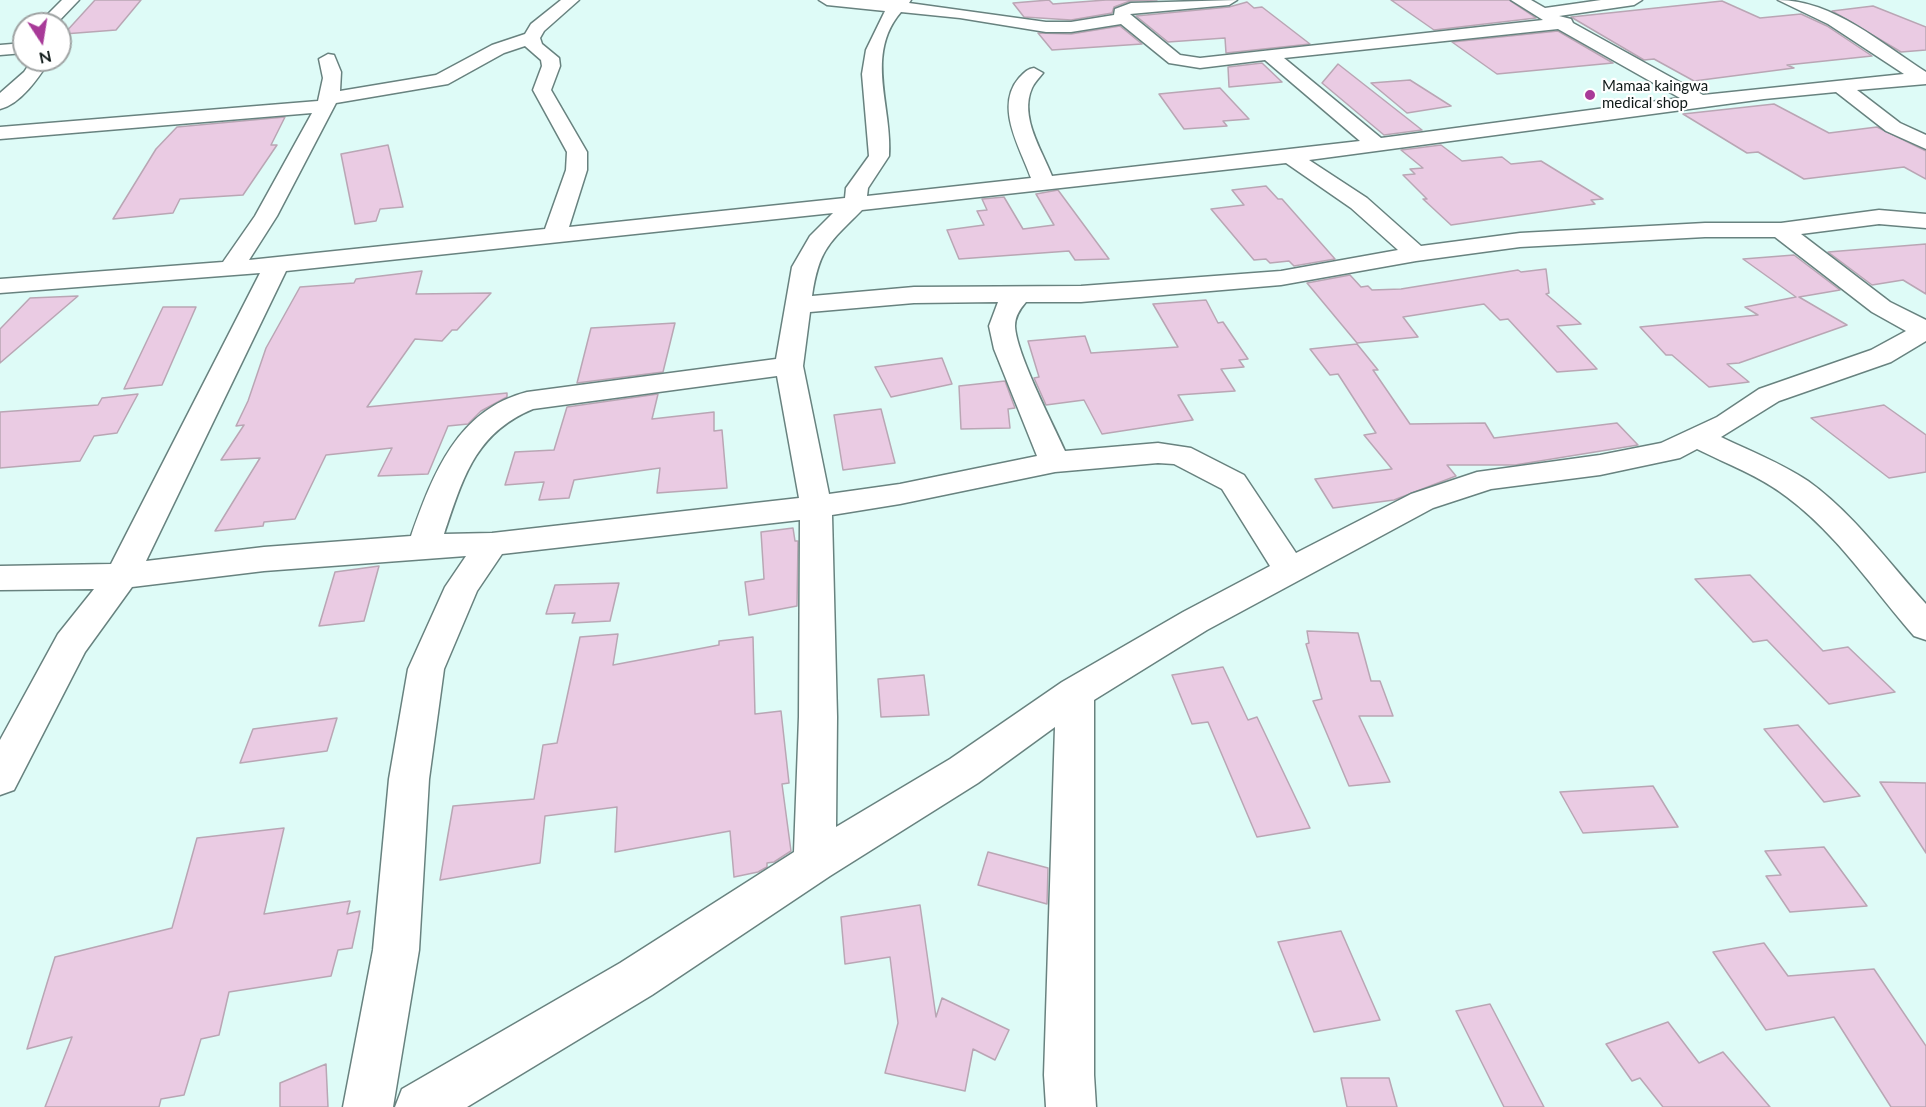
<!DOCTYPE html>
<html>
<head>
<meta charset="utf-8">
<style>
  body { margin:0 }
  #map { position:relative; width:1926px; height:1107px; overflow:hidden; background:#defbf7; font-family:Lato,sans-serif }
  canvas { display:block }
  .north { position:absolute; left:12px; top:12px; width:60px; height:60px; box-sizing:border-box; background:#fff; border:2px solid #9fa3a3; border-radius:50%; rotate:168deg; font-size:16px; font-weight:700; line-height:24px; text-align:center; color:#0f1918 }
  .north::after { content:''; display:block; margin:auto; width:21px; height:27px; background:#a83a98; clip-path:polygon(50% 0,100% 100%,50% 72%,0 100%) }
</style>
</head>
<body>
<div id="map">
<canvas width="1926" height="1107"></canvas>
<div class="north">N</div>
</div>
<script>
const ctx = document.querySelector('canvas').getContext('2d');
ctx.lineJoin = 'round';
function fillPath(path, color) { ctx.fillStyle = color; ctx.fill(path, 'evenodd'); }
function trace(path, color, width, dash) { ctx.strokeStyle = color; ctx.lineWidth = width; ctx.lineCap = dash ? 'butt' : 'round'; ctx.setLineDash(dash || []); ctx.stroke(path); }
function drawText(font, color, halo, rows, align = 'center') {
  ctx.font = font + ' Lato,sans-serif'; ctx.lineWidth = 4.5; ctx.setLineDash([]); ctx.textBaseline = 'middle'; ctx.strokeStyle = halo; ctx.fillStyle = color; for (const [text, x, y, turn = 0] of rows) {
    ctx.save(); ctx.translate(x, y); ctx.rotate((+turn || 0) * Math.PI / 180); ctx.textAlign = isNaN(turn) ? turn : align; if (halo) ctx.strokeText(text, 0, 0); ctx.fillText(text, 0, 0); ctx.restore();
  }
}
const building = new Path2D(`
  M95,0H141L116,30L64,34Z
  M1049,0L1053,4L1106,0H1157L1130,1L1114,7L1112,13L1071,20L1024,17L1013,3Z
  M1391,0H1509L1536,18L1434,30Z
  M1722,1L1760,18L1801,14L1827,26L1872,56L1787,65L1794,68L1694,81L1654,59L1644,60L1571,17Z
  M1247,2L1254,8L1262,7L1310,44L1226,53L1225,38L1168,42L1136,16L1229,7Z
  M1873,6L1926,27V50L1901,52L1832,11Z
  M1120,26L1142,44L1052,50L1038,33L1071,34Z
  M1558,31L1613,63L1497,74L1452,42Z
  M1262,63L1282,82L1229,87L1228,67Z
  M1338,64L1422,130L1384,135L1322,83Z
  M1410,80L1451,106L1407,113L1371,83Z
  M1220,88L1249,119L1223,121L1227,126L1184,129L1159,94Z
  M1774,104L1829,133L1877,127L1926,151V179L1904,167L1804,179L1758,152L1747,153L1683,114Z
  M285,117L271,145H277L243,195L180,199L173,213L113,219L156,149L177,127Z
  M388,145L403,207L380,209L376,221L355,224L341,154Z
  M1441,145L1462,161L1502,157L1511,164L1541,161L1603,199L1591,200L1595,204L1451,225L1423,199H1427L1403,175L1415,174L1410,169L1423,168L1401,150Z
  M1266,186L1278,199H1282L1335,259L1294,266L1289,261L1270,263L1266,259L1254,260L1211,209L1244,205L1232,190Z
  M1058,190L1109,259L1075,260L1069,251L959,259L947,230L984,225L977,211L987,210L982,199L1004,197L1023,229L1054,225L1036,194Z
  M1926,244V294L1903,280L1872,285L1828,252Z
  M1794,255L1840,290L1799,297L1847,325L1739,363L1727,364L1749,382L1709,387L1672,355H1666L1640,327L1758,315L1745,307L1796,297L1743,259Z
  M1546,269L1549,293L1546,294L1581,324L1557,326L1597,369L1557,372L1508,319L1500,320L1484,304L1403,317L1418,337L1357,343L1307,283L1350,275L1361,287L1368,286L1372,290L1401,289L1518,270L1521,272Z
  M422,271L416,294L491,293L457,330H452L442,341L415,339L367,407L507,393V397L481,411L468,424L448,426L428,474L378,476L392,448L326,455L295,519L264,522L263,526L215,531L260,458L221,460L244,425L236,426L248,401L266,348L300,287L354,283L356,279Z
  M78,296L0,363V329L30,298Z
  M1206,300L1218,323L1223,322L1248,359L1239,360L1244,367L1221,369L1235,391L1178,395L1193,420L1102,434L1084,400L1046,405L1034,378L1039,377L1028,341L1085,336L1091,353L1178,347L1153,304Z
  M163,307H196L162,385L124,389Z
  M675,323L663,372L577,383L591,328Z
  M1357,344L1378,370H1373L1410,424L1485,423L1494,438L1617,423L1638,445L1515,465H1447L1456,476L1394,500L1333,508L1315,479L1392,469L1364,435L1376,433L1338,374L1330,375L1310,349Z
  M942,358L952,384L891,397L875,367Z
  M1005,381L1015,408L1008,409L1010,428L961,429L959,386Z
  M138,394L117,433L94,436L80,461L0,468V412L98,405L102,398Z
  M658,394L652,419L714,412V431L722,430L727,488L657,493L660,468L574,480L569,498L539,500L544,482L505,485L515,452L554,450L567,407Z
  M1884,405L1926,435V472L1889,478L1811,418Z
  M881,409L895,463L843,470L834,415Z
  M793,528L795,541H798L797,606L749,615L745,582L764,579L761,532Z
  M379,566L364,621L319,626L335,572Z
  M1750,575L1823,651L1848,647L1895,692L1829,704L1767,640L1753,642L1695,579Z
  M619,583L610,621L572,623L575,613L546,614L555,585Z
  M1307,631L1358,633L1371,681H1380L1393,716H1359L1390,782L1349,786L1313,701L1322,699L1306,644L1309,643Z
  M618,634L613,665L719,645V641L753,637L755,714L781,711L789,783L782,784L791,851L774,862L767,863V867L758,872L734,877L730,831L615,852L617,807L545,816L540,863L440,880L453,806L534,799L543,745L557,743L580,637Z
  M1223,667L1248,720L1257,717L1310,828L1257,837L1208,722L1192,724L1172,675Z
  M924,675L929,715L881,717L878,679Z
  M337,718L327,751L240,763L253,729Z
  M1798,725L1860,796L1824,802L1764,729Z
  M1880,782L1926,783V853Z
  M1653,786L1678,827L1583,833L1560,792Z
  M284,828L264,914L350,901L347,914L360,911L352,948L338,950L331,976L229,992L219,1035L201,1039L184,1095L161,1099L159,1107H45L72,1037L27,1049L55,957L172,928L197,838Z
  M1824,847L1867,906L1790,912L1766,876L1781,875L1765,851Z
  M988,852L1048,868L1047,904L978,885Z
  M920,905L936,1017L942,998L1009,1030L995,1060L973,1049L965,1091L885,1073L898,1023L890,957L845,964L841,917Z
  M1341,931L1380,1020L1314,1032L1278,942Z
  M1764,943L1788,976L1874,969L1926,1046V1107H1891L1834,1017L1766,1030L1713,952Z
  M1490,1004L1544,1107H1504L1456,1011Z
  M1668,1022L1699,1063L1723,1052L1770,1107H1663L1640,1078L1632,1081L1606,1044Z
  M326,1064L328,1107H280V1083Z
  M1341,1078H1389L1397,1107H1347Z`);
fillPath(building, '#eacbe3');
trace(building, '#b9a6b4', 1.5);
const minor = new Path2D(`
  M62,0H79L56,24H38Z
  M561,0H579L544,31L540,38L542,44L559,58L560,66L551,90L587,152V170L569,227L845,198L846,188L869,156L862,74L866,50L885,11L827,5L819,0H911L909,3L1046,22H1071L1114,15L1115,9L1131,3L1237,0L1229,5L1130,14L1180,55L1200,58L1543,20L1511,0H1531L1545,8L1601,0H1642L1634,5L1559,16L1571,19L1573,23L1703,95L1904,74L1828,24L1778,0C1833,0 1882,44 1926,72V84L1857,90L1900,123L1926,135V149L1886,131L1836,92L1764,99L1309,160L1367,198L1421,246L1520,233L1705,223H1781L1879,210L1926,214V228L1879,224L1801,234L1890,302L1926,320V341L1891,362L1779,401L1721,437C1750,451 1781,463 1808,481C1854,514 1888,562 1926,604V640L1914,636C1873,589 1837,534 1787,497C1760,476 1727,464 1697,449L1680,458L1600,475L1491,489L1433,508L1207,630L1094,700V1075L1096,1107H1046L1044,1075L1055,727L978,783L830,876L652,995L467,1107H395L402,1089L620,963L794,852L799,717L800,520L502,554L477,591L444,669L429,779L419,950L393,1107H343L373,950L389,779L408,669L445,587L466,556L264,571L132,587L85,652L14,790L0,795V740L58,634L94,589L0,590V566L111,564L260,273L0,293V279L223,262L255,216L312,113L0,139V127L318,101L323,78L319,59L328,54L334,55L341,72L340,91L436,75L492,45L525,34L531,24ZM901,12L960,18L1046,32H1071L1121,24L1169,63L1200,68L1265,60L1360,141L1052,176C1042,150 1019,117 1032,88C1034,83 1039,78 1043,73L1034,68C1027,69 1024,73 1019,78C994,107 1021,149 1031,178L867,196L868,188L889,156C893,108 864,55 901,12ZM1558,29L1680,98L1381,138L1284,58ZM525,46L541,60L542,66L533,90L567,152L566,170L545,229L249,260L277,216L336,103L448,84L504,53ZM1286,163L1351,208L1398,250L1281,271L1081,286L914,287L812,296C819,249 829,243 862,210ZM833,213L810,236L792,267L776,359L527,392C457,410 433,474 411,536L264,547L146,561L286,271ZM1705,237H1775L1872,312L1906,331L1871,350L1759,389L1717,417L1661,443L1600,455L1477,472L1411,494L1296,553L1244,475L1191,448L1158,443L1065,451C1053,424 1016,353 1015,326C1015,316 1020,309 1026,302H1081L1281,285L1416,261L1520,247ZM998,302L989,326L994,349L1037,456L900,484L829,494L803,366L810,312L914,303ZM777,376L799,498L492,533L444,534C463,478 475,433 533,409ZM1158,463L1174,464L1222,489L1270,566L1183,612L1062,682L950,759L836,827L837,717L832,515L900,504L1055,472Z
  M24,43V53L0,55V45Z
  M32,60H50C39,77 21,104 0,109V93L24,72Z`);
trace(minor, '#68827f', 3);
fillPath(minor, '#fff');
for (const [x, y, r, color] of [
  [1590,95,6,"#a83a98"]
]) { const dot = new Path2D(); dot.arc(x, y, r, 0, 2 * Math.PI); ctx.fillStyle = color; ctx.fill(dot); trace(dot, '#fff', 2); }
drawText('15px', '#0f1918', '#fff', [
  ["Mamaa kaingwa",1602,86],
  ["medical shop",1602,103]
], 'left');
</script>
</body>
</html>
